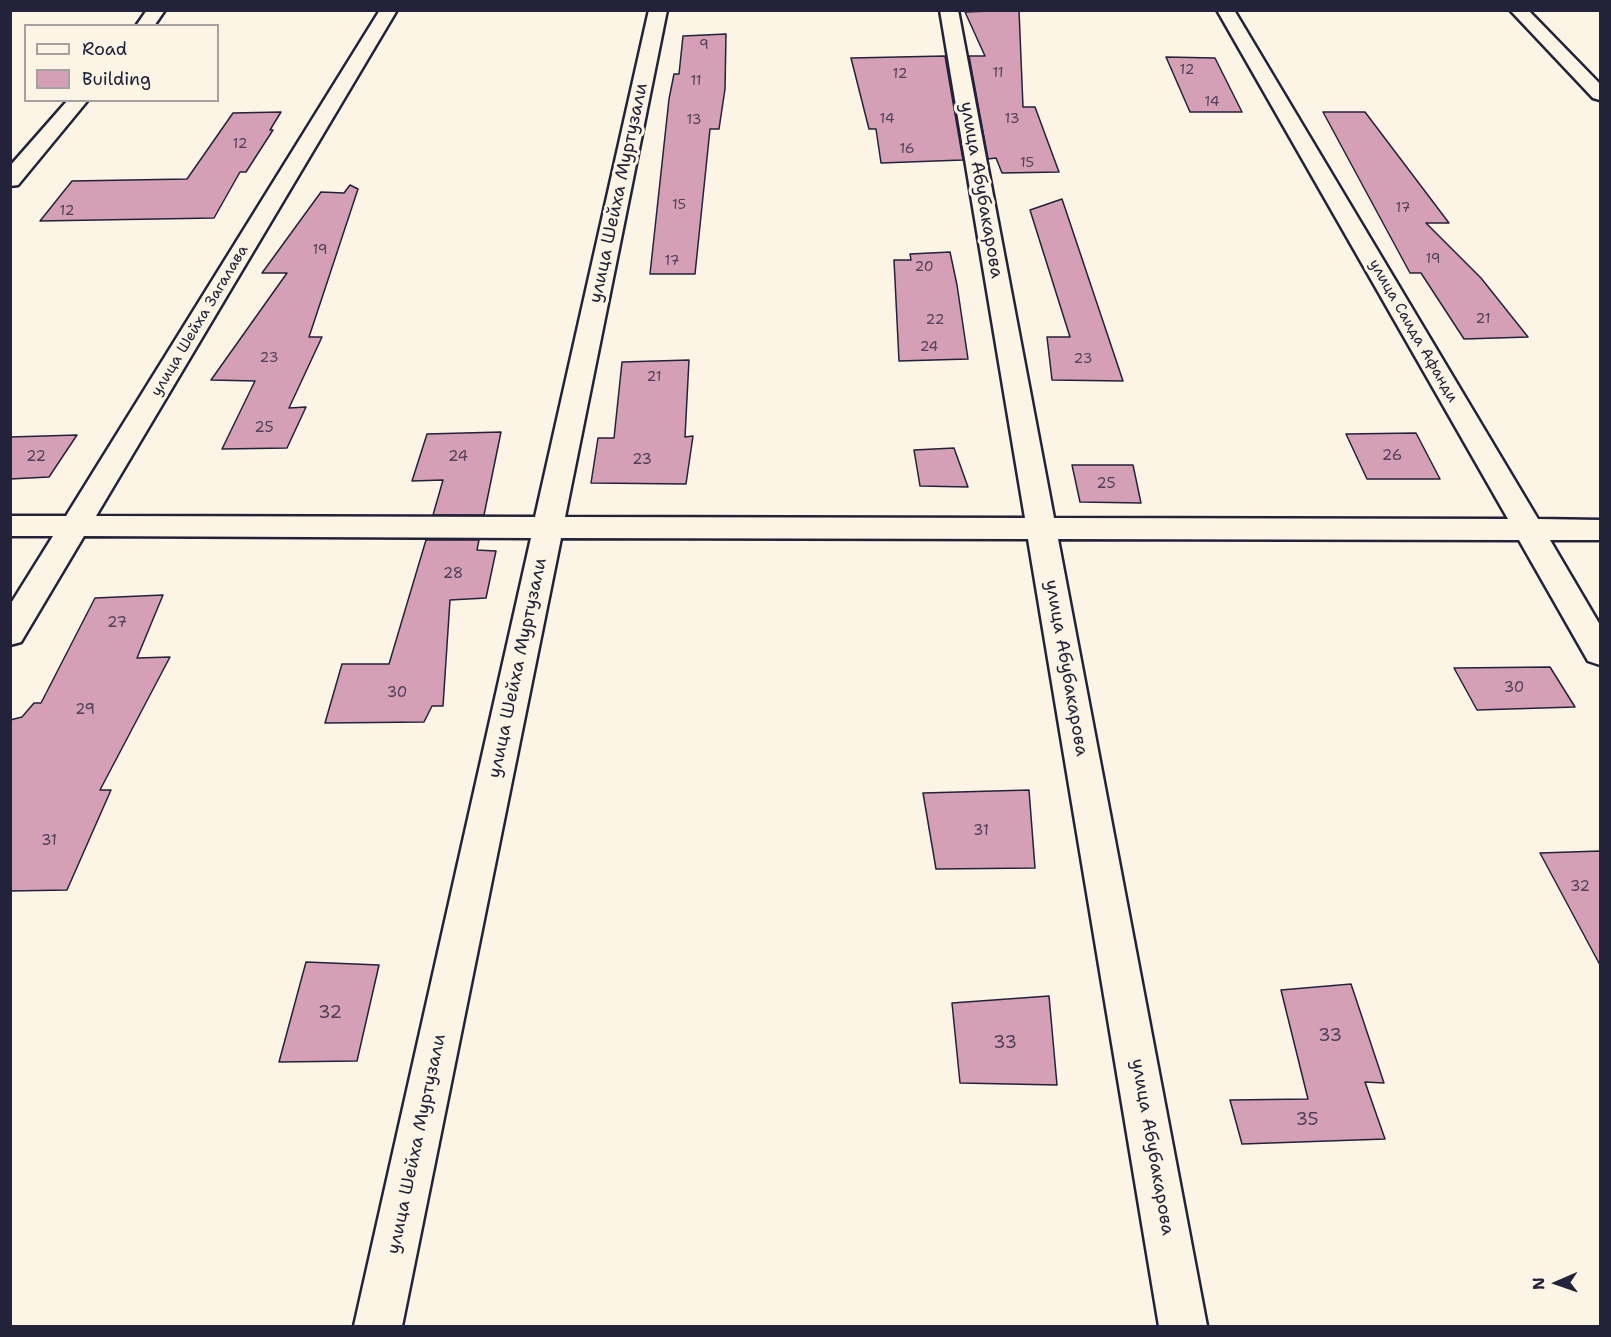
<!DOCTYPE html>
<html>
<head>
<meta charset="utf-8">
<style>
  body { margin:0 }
  #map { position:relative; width:1611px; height:1337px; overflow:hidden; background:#fcf5e5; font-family:"Shantell Sans",sans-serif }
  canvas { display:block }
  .frame { position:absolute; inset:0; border:12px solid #22223b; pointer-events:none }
  .legend { position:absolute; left:24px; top:24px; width:195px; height:78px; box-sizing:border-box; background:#fcf5e5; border:2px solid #a5a1a1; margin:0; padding:8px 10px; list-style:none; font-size:18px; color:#22223b }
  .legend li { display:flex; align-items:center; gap:12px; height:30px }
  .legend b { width:30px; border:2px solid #a5a1a1 }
  .north { position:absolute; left:1527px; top:1253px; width:60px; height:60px; -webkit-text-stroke:4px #fcf5e5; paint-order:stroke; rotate:268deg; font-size:16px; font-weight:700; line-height:24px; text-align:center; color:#22223b }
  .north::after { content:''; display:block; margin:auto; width:21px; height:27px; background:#22223b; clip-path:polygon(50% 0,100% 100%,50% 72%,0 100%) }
</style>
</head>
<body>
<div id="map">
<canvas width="1611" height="1337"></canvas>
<div class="frame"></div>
<ul class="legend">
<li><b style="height:8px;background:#fcf5e5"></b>Road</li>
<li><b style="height:16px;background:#d59fb5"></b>Building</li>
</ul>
<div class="north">N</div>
</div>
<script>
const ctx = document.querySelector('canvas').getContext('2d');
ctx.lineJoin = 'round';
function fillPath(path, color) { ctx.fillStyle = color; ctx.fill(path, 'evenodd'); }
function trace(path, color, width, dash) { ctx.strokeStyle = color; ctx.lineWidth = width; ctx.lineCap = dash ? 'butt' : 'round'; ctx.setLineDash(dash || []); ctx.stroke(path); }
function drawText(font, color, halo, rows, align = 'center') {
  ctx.font = font + ' "Shantell Sans",sans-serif'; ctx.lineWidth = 6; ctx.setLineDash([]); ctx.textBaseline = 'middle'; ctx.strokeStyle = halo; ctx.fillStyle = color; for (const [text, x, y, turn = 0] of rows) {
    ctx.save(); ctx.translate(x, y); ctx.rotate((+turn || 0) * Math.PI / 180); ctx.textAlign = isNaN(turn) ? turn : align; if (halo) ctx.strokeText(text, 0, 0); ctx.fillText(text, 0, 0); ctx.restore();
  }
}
const building = new Path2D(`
  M1019,10L1023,107H1035L1059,172L1002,173L996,158L988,159L969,56H985L965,12Z
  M726,34L725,89L719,129H710L695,274H650L669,99L674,74H679L683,36Z
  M945,56L963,160L881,163L876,129H869L851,58Z
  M1166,57L1215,58L1242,112H1190Z
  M281,112L270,130H273L246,172H240L214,218L40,221L72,181L187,179L233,113Z
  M1323,112H1365L1449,223H1426L1481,278L1528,337L1464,339L1421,273H1410Z
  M350,185L358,189L309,337H322L289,408L306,407L287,448L222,449L255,381L211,380L287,273H262L321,192L344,193Z
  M1062,199L1123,381L1052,380L1047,337H1070L1030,210Z
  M950,252L957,285L968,359L899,361L894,260H911L910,254Z
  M689,360L685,437L693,436L686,484L591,483L598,438H614L622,362Z
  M501,432L484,515H433L443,480L412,481L427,434Z
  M1416,433L1440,479H1367L1346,434Z
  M77,435L49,477L10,479V437Z
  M954,448L968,487L920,486L914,450Z
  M1072,465H1133L1141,503L1080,502Z
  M426,540H479L477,550L496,551L486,598L450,600L443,706H432L424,722L325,723L342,664H389Z
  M163,595L137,658L170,657L100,790H111L67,890L10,891V720L22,717L34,703H41L95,598Z
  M1550,667L1575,707L1477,710L1454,668Z
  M1029,790L1035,868L936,869L923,793Z
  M1600,851V965L1540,853Z
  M306,962L379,965L357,1061L279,1062Z
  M1351,984L1384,1083L1365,1082L1385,1139L1242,1144L1230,1100L1308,1099L1281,990Z
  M1049,996L1057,1085L960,1083L952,1003Z`);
fillPath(building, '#d59fb5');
trace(building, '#22223b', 1.5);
const minor = new Path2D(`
  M147,10H165L154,26H136Z
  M380,10H397L96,516L535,517L649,10H667L565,517L1025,518L940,10H958L1054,518L1508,519L1217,10H1234L1538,519L1600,520V540H1550L1600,625V665L1588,661L1519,540L1058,539L1207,1326H1159L1028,539L561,538L402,1326H354L531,538L84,536L21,642L10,645V605L53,536H10V516H66Z
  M1510,10H1528L1600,84V100L1593,98Z
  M68,100H88L18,185L10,186V166Z`);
trace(minor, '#22223b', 5);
fillPath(minor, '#fcf5e5');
drawText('14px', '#4f415a', null, [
  ["9",704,45],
  ["12",1187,70],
  ["11",998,73],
  ["12",900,74],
  ["11",696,81],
  ["14",1212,102],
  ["14",887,119],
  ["13",1012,119],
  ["13",694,120],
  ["12",240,144],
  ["16",907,149],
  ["15",1027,163],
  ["15",679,205],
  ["17",1403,208],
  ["12",67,211],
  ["19",320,250],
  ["19",1433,259],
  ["17",672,261],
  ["20",924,267],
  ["21",1483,319],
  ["22",935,320],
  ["24",929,347],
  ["23",269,358],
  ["23",1083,359],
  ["21",654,377]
]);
drawText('15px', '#22223b', '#fcf5e5', [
  ["улица Шейха Загалава",200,321,-59],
  ["улица Саида Афанди",1413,331,60]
]);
drawText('15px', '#4f415a', null, [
  ["25",264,428],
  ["26",1392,456],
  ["22",36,457],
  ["24",458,457],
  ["23",642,460],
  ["25",1106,484],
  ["28",453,574],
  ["27",117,623],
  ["30",1514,688],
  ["30",397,693],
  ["29",85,710],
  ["31",981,831],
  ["31",49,841],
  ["32",1580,887]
]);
drawText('18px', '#22223b', '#fcf5e5', [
  ["улица Абубакарова",981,190,80],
  ["улица Шейха Муртузали",619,193,-78],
  ["улица Шейха Муртузали",518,668,-78],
  ["улица Абубакарова",1066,668,80],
  ["улица Шейха Муртузали",417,1144,-78],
  ["улица Абубакарова",1152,1147,80]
]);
drawText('18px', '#4f415a', null, [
  ["32",330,1013],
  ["33",1330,1036],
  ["33",1005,1043],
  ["35",1307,1120]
]);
</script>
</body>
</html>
